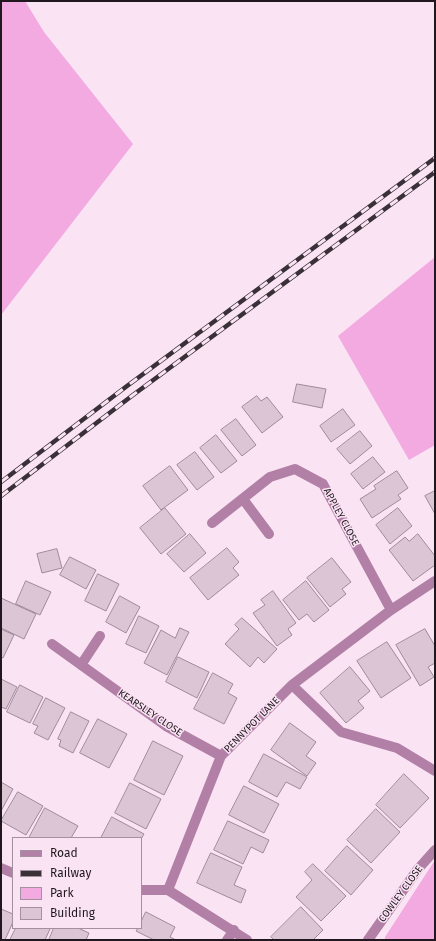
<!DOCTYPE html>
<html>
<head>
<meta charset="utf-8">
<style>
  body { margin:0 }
  #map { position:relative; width:436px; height:941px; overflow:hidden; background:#fae4f4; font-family:"Fira Sans",sans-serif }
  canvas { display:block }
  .frame { position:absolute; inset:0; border:2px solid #20181e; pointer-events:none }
  .legend { position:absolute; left:12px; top:837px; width:130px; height:92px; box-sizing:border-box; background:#fae4f4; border:1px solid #a3929e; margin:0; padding:5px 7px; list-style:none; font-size:12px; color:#20181e }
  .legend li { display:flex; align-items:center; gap:8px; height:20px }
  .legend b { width:20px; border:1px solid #a3929e }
</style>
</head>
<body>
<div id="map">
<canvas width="436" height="941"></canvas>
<div class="frame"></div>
<ul class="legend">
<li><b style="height:5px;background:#b27fa6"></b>Road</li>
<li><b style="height:5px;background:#3a3138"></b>Railway</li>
<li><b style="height:11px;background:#f2aae1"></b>Park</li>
<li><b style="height:11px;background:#dcc6d6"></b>Building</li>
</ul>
</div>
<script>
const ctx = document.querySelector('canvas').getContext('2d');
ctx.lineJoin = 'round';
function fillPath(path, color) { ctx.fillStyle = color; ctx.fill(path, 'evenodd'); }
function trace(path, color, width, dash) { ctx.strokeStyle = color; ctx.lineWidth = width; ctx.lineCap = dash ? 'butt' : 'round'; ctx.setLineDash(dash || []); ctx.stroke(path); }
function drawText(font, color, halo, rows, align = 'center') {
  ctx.font = font + ' "Fira Sans",sans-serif'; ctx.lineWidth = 3; ctx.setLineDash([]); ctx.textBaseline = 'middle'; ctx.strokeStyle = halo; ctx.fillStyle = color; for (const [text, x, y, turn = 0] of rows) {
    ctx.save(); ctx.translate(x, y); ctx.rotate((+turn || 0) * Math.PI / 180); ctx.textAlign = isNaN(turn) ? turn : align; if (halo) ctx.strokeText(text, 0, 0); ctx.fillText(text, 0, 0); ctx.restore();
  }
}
fillPath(new Path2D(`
  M1,1H25L44,32L133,144L1,315Z
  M435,257V445L409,460L338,336Z
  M435,860V940H385V937Z`), '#f2aae1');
const building = new Path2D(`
  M297,384L326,389L322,408L293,402Z
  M257,396L261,401L267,397L283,417L262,433L242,407Z
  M343,409L355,425L331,442L320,426Z
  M236,419L256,445L242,456L221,430Z
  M360,431L372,446L350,464L337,449Z
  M216,435L237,461L221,473L200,448Z
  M195,452L214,477L197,490L177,465Z
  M373,457L385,472L363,489L351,474Z
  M170,466L188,490L161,510L143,486Z
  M397,471L408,488L398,495L401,499L372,518L360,499L376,489L374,486Z
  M435,491V514L425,496Z
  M165,508L186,534L161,554L140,528Z
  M398,508L412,526L390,544L376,525Z
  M190,534L206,553L184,572L167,554Z
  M418,534L435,556V565L413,581L389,550L405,537L409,541Z
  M227,548L239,562L233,568L239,575L208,600L190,578Z
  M57,549L62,568L42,573L37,554Z
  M70,557L96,570L86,589L60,575Z
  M332,558L351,582L342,589L346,594L330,607L307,578Z
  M98,574L119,584L106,611L85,601Z
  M26,581L51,592L40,615L16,604Z
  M306,581L329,610L314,622L307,614L299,620L283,600Z
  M273,591L296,623L288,629L292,635L277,646L253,613L265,605L261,600Z
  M120,596L140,607L126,633L106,622Z
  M1,598L36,614L24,639L1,628Z
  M139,616L159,626L146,653L126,644Z
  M242,618L277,649L264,663L258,657L250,667L225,644L239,629L235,625Z
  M180,628L189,632L167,675L144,663L161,630L175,638Z
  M1,629L14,635L3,658L1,657Z
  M425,629L435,646V663L428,667L434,677L420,686L396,645Z
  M387,642L411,678L381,698L357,661Z
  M178,657L209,672L197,698L166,682Z
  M350,667L370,691L358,701L364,708L346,723L320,693Z
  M213,673L233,684L228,693L237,698L224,724L194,709Z
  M1,679L17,687L6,709L1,707Z
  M20,685L43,697L30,723L7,712Z
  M46,698L65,708L48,740L34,733L38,726L33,724Z
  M71,712L89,721L73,753L59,746L61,740L58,739Z
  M98,719L127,734L109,768L80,753Z
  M290,723L316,742L306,756L316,763L307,776L271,750Z
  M153,741L183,756L164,795L134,780Z
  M264,754L307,777L300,789L286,782L277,797L249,782Z
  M404,774L429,798L400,828L376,805Z
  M1,782L13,789L1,811Z
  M130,783L161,799L146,829L115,813Z
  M244,786L279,804L264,833L229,815Z
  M18,792L43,806L26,835L1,821Z
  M45,808L78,826L71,838H29Z
  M376,809L400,832L371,863L347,840Z
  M112,817L144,834L141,839L101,838Z
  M228,821L269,840L263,853L251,847L243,864L214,850Z
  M347,846L373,870L351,895L325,871Z
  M211,853L242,867L234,885L246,890L241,903L197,883Z
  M313,864L346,896L321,921L296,897L312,880L305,872Z
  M301,907L323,930L313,940H274L271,937Z
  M1,909L13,914V922L5,940H1Z
  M146,912L175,927L170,937L176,940H154L136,931L138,928H141V922Z
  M16,928H48L50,929L45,940H10Z
  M54,928H78L89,933L86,940H49Z`);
fillPath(building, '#dcc6d6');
trace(building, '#9f8a9a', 1);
trace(new Path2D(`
  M243,499L269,534
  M212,523L270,477L295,469L323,484L391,610
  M52,644L166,726L221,756
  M81,665L100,636
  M292,685L341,732L397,748L435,771
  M1,868L13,873
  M141,890H168
  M227,940L234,930
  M247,940L168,890L221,756L292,685L391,610L435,581
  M368,940L418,869L435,850`), '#b27fa6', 10);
const rail = new Path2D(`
  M1,482L127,386L435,158
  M1,496L133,395L435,172`);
trace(rail, '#3a3138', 4.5);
trace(rail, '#fae4f4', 3, [9]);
drawText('10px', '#20181e', '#fae4f4', [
  ["APPLEY CLOSE",341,517,62],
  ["KEARSLEY CLOSE",150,713,34],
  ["PENNYPOT LANE",252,725,-45],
  ["COWLEY CLOSE",401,894,-54]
]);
</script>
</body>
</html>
